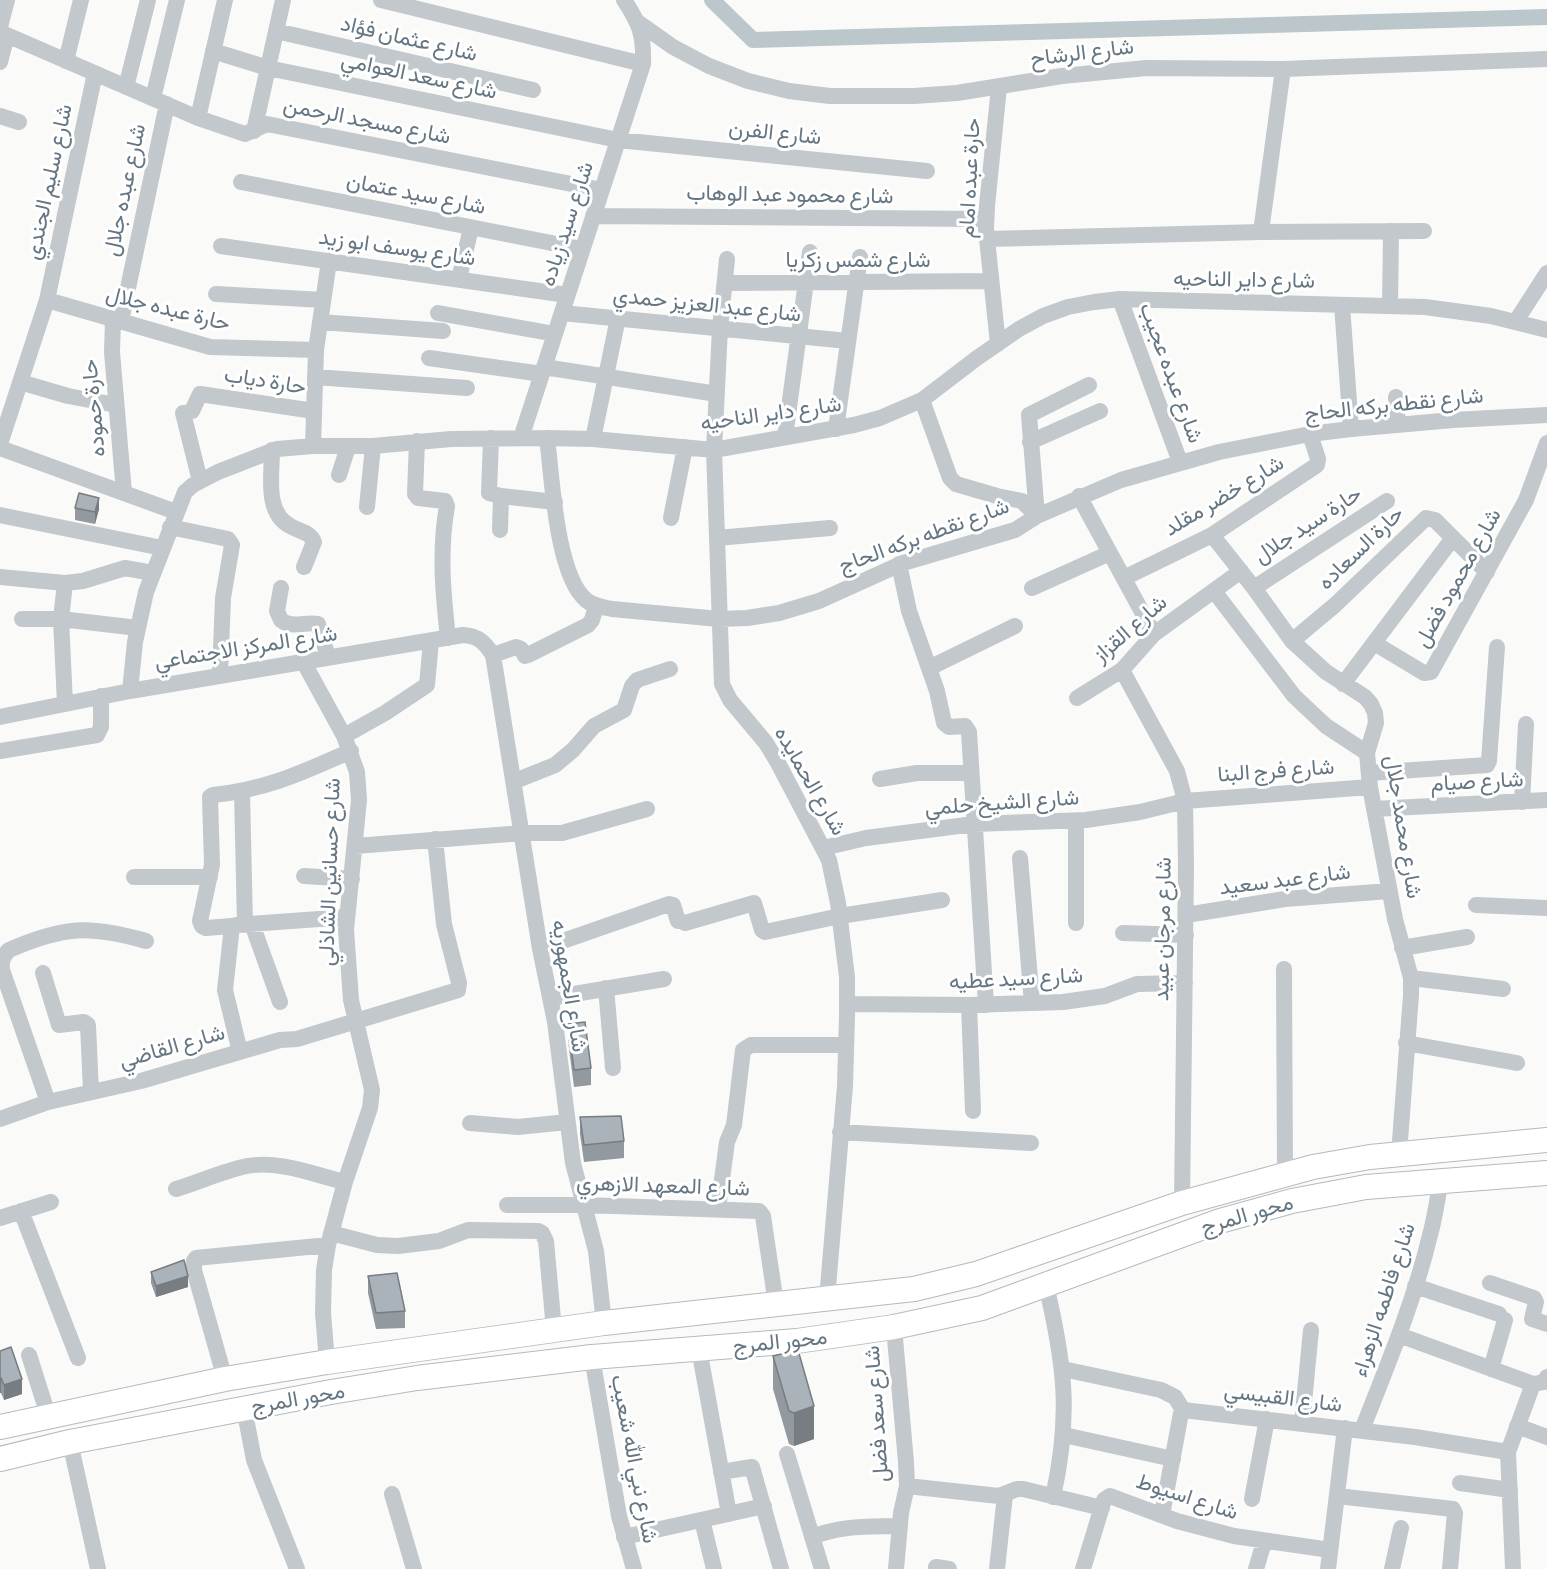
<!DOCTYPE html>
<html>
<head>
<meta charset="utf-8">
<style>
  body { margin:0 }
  canvas { display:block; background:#fafaf8 }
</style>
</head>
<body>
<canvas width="1547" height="1569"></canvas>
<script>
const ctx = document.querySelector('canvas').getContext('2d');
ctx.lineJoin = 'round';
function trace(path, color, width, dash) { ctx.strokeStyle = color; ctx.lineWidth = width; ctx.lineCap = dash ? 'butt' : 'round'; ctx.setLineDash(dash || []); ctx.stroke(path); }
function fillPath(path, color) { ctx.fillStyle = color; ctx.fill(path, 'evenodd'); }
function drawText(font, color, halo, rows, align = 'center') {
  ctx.font = font + ' "Alegreya Sans",Vazirmatn,sans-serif'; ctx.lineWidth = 6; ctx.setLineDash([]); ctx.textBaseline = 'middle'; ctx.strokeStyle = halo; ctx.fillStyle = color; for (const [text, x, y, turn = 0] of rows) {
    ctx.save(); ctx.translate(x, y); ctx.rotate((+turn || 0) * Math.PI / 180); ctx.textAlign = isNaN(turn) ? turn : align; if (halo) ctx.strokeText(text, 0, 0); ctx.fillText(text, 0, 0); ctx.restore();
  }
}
trace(new Path2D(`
  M712,0L753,40L1547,17`), '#bbc7cb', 16);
const secondary = new Path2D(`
  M0,1427L225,1379L327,1362L604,1323L914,1289L976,1274L1182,1203L1313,1167L1370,1157L1547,1140
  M0,1459L70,1442L331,1392L417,1378L592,1357L797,1341L894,1327L982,1308L1220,1221L1292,1201L1366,1187L1547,1173`);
trace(secondary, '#b3babf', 26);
trace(new Path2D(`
  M381,0L643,64
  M639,23L673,47L709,66L748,81L789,91L830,96H914L957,93L1062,76L1147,68L1283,69L1547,59
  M0,27L7,0
  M276,31L533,90
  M0,32L198,118L245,134L267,124L602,190
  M213,51L268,68L618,140L927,171
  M66,61L81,0
  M0,62L7,35
  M126,87L148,0
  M153,98L177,0
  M0,116L19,122
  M198,118L225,0
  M254,131L283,0
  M241,182L582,249
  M593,216L986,219
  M1261,232L1283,69
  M987,239L1261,232L1424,231
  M221,246L567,295
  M727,259L720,328L714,450L722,684L730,700L766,743L778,763L829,860L838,903L847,977V1015L845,1086L827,1299
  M459,279L471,228
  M725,283L991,281
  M216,294L323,300
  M1120,299L1180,462
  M47,300L210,347L316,350
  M1342,305L1351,429
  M1390,306L1391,231
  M438,313L555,334
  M562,313L848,341
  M113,319L112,352L124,493
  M121,321L167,104
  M1516,321L1547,273
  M320,322L443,331
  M998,344L986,229L987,206L999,87
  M429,358L542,374
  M544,367L717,394
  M315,377L467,388
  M20,382L68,396L116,405
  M1396,397L1398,425
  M922,400L950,478L956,484L997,496L1022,501L1037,516
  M836,429L860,257
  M785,437L810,252
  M491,438L489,493L501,496L500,530
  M521,438L643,64C644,35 640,24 624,0
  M547,438C552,476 556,575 586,600C593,606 603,607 612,609L719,619L747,618L779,613L819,601L903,563L1015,530L1037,516L1121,480L1219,452L1310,434L1351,429L1453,420L1547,415
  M593,439L618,318
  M417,441L415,494L418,498L445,501L447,506C439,551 443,593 448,638
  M1030,442L1100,411
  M0,444L47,300L95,73
  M313,446L316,350L329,261
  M0,448L176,512
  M272,450C272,476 264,514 292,527C301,532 310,532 314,542L304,567
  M339,475L348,447
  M200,481L183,413L192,411L200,394L314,411
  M501,496L555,502
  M1079,496L1154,634
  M367,507L373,446
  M0,515L162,548
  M1037,516L1029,415L1089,385
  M671,518L685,447
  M170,527L228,539L232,545L223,598L220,675
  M1212,535L1254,588L1292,641L1326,672L1365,697L1371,704L1375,713L1376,723L1367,753L1370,787L1395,919L1411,978V995L1399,1154
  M717,538L830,528
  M899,564L909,611L937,691L944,723L949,727L965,726L969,732L986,1005
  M0,577L65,583L83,581L125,568L153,573
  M1124,578L1212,535L1317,465L1318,459L1310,434
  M65,583L61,619L65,704
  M281,588L277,611L281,620C292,629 306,621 318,624L328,657
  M1032,588L1110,553
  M1254,588L1387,501
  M1214,591L1294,696L1326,726L1367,753
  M22,619H61L138,628
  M1292,641L1335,605L1426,518L1435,520L1487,572
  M1374,643L1424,673L1431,672L1526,500L1547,443
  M493,655L516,647L521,649L525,656L528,655L588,625L592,620L596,606
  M303,661L344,736L357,772L359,800L346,930L351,1000L372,1090L370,1108L345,1182L328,1245L324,1270L323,1313L327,1362
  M929,668L1015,626
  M1122,670L1177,771L1185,801L1186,866L1182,1203
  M1343,684L1453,538
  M130,691L135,642L146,592L185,492L193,485L218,472L277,449L313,446H373L451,439L547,438L593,439L714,450L854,425L880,418L922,400L977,358L1019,329L1043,316L1068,307L1094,302L1120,299L1425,307L1491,316L1547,330
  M1077,698L1122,670L1154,634L1241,571
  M0,717L130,691L463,635C479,636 485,643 493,655L540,949L555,1022L573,1163L596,1251L604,1323
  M344,736L385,713L427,685L431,641
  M0,751L97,735L101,727V696
  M1369,773L1487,765L1489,761L1497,647
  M880,779L917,773H971
  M515,781L555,765L573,750L594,726L624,710L632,686L637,680L670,669
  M242,791L245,925
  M1522,802L1526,724
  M1374,809L1547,800
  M1076,821V923
  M355,846L523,833H562L647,809
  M823,848L866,838L974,824L1086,820L1140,812L1185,801L1370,787
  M1020,858L1032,1003
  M304,876L352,879
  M134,877H210
  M1476,905L1547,908
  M1186,915L1285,899L1389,891
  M685,923L754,903L762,930L765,932L840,916L942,900
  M252,924L280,1002
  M236,925L347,917
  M1123,933L1186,935
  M1402,948L1467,937
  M540,949L669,904L673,905L678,921
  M1284,969L1285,1174
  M43,973L59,1025L84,1022L88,1025L91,1092
  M1411,978L1503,989
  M606,988L613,1068
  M550,998L664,979
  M847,1004L969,1005L1063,1002L1105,996L1137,984L1185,983
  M969,1005L973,1111
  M1406,1043L1517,1063
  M240,1052L225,990L232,926L206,928L202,926L200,921L212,865L210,797L213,795C268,789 301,773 351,751
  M48,1102L2,970C1,961 3,956 9,950C64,926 89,925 146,941
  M0,1119L48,1102L141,1081L280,1040L297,1039L458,990L459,983L444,924L435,839
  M470,1123L518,1127L567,1122
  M840,1132L1031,1143
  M176,1189C199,1182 223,1171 247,1166C279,1160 315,1175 345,1182
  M507,1205H584L759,1211L763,1216L776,1304
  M718,1209L727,1142L734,1125L743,1050L751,1045H846
  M21,1211L78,1358
  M0,1218L51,1202
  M331,1233L377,1245L398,1246L439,1241L468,1230L538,1231L542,1233L546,1241L554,1330
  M1490,1283L1534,1298L1536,1302L1532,1319L1547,1324
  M1046,1285C1065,1365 1071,1416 1053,1497
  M1415,1286L1499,1314
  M894,1327L906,1462L907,1486L901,1513L896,1569
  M1399,1335L1533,1384L1544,1382L1547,1377
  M699,1349L729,1514
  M29,1355L48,1415
  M592,1357L619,1516L634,1569
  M1063,1369L1161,1390L1175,1397L1183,1410
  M1491,1369L1505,1320
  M225,1379L194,1270V1261L196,1258L328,1245
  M244,1408L254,1460L297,1569
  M1183,1410L1415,1437L1508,1452
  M1302,1423L1311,1330
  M1517,1426L1547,1437
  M1362,1430C1387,1366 1414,1302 1430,1235C1435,1218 1437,1199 1441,1181
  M1064,1435L1173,1459
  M70,1442L98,1569
  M787,1454L822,1569
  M721,1472L752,1467L781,1569
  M1460,1483L1510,1490
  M907,1486L999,1496L1017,1489H1023L1102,1508
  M392,1494L414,1569
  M1337,1496L1453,1509L1455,1513L1450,1569
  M1252,1499L1267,1419
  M1162,1515L1181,1413L1183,1410
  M702,1520L714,1569
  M624,1537L764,1506
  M812,1537C842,1525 868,1527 899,1526
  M936,1567L949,1569
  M997,1569L1005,1495
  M1083,1569L1104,1500L1110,1496L1177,1521L1234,1536L1330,1550
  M1256,1569L1264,1542
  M1328,1569L1345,1428
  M1392,1569L1401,1528
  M1513,1569L1508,1452L1533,1384`), '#c3c8cc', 16);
trace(secondary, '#fff', 24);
fillPath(new Path2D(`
  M75,508L99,509L95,524L75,520Z
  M568,1024L591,1068V1085L574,1087L568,1041Z
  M580,1117L624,1141V1158L584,1162L580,1134Z
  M151,1272L188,1287L156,1297L151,1283Z
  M368,1276L405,1311V1328L376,1329L368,1293Z
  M0,1351L22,1394L4,1400L1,1393Z
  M773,1356L814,1439L794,1446L789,1444L773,1389Z`), '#929a9f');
fillPath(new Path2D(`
  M99,498V509L95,524V512Z
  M188,1276V1287L156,1297V1286Z
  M0,1378H1V1393H0Z
  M22,1379V1394L4,1400V1385Z
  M814,1406V1439L794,1446V1413Z`), '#777d82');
const building = new Path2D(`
  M79,493L99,498L95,512L75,508Z
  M585,1022L591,1068L574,1070L568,1024Z
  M621,1116L624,1141L584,1145L580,1117Z
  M184,1260L188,1276L156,1286L151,1272Z
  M397,1273L405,1311L376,1313L368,1276Z
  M11,1347L22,1379L4,1385L1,1378H0V1351Z
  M798,1350L814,1406L794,1413L789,1411L773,1356Z`);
fillPath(building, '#aab3b9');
trace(building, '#777d82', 1.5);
drawText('22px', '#657683', '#fff', [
  ["شارع عثمان فؤاد",409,39,13],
  ["شارع الرشاح",1082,53,-7],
  ["شارع سعد العوامي",419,76,12],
  ["شارع مسجد الرحمن",367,121,11],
  ["شارع الفرن",775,133,6],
  ["حارة عبده امام",970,178,-87],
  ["شارع سليم الجندي",49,182,-78],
  ["شارع عبده جلال",125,190,-78],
  ["شارع سيد عتمان",416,194,11],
  ["شارع محمود عبد الوهاب",790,195,1],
  ["شارع سيد زياده",567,224,-72],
  ["شارع يوسف ابو زيد",397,248,8],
  ["شارع شمس زكريا",858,260],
  ["شارع داير الناحيه",1244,280,1],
  ["شارع عبد العزيز حمدي",707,305,6],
  ["حارة عبده جلال",168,309,14],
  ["شارع عبده عجيب",1171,373,70],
  ["حارة دياب",265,381,9],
  ["شارع نقطه بركه الحاج",1394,405,-6],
  ["حارة حموده",94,408,-95],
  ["شارع داير الناحيه",771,414,-8],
  ["شارع خضر مقلد",1224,496,-31],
  ["حارة سيد جلال",1308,525,-33],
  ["شارع نقطه بركه الحاج",924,536,-20],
  ["حارة السعاده",1361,548,-44],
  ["شارع محمود فضل",1458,578,-61],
  ["شارع القزاز",1130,629,-41],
  ["شارع المركز الاجتماعي",246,648,-9],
  ["شارع فرج البنا",1276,771,-4],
  ["شارع الحمايده",810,781,60],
  ["شارع صيام",1477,782,-3],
  ["شارع الشيخ حلمي",1002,803,-4],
  ["شارع محمد جلال",1403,827,81],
  ["شارع حسانين الشاذلي",330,872,-88],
  ["شارع عبد سعيد",1285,880,-7],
  ["شارع مرجان عبيد",1163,929,-89],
  ["شارع سيد عطيه",1016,979,-3],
  ["شارع الجمهوريه",569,986,81],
  ["شارع القاضي",172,1047,-16],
  ["شارع المعهد الازهري",663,1186,2],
  ["محور المرج",1247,1215,-16],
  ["شارع فاطمه الزهراء",1384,1300,-72],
  ["محور المرج",780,1342,-6],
  ["شارع القبيسي",1283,1398,7],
  ["محور المرج",298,1399,-10],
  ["شارع سعد فضل",877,1414,-94],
  ["شارع نبي الله شعيب",634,1459,79],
  ["شارع اسيوط",1187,1497,18]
]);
</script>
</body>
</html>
